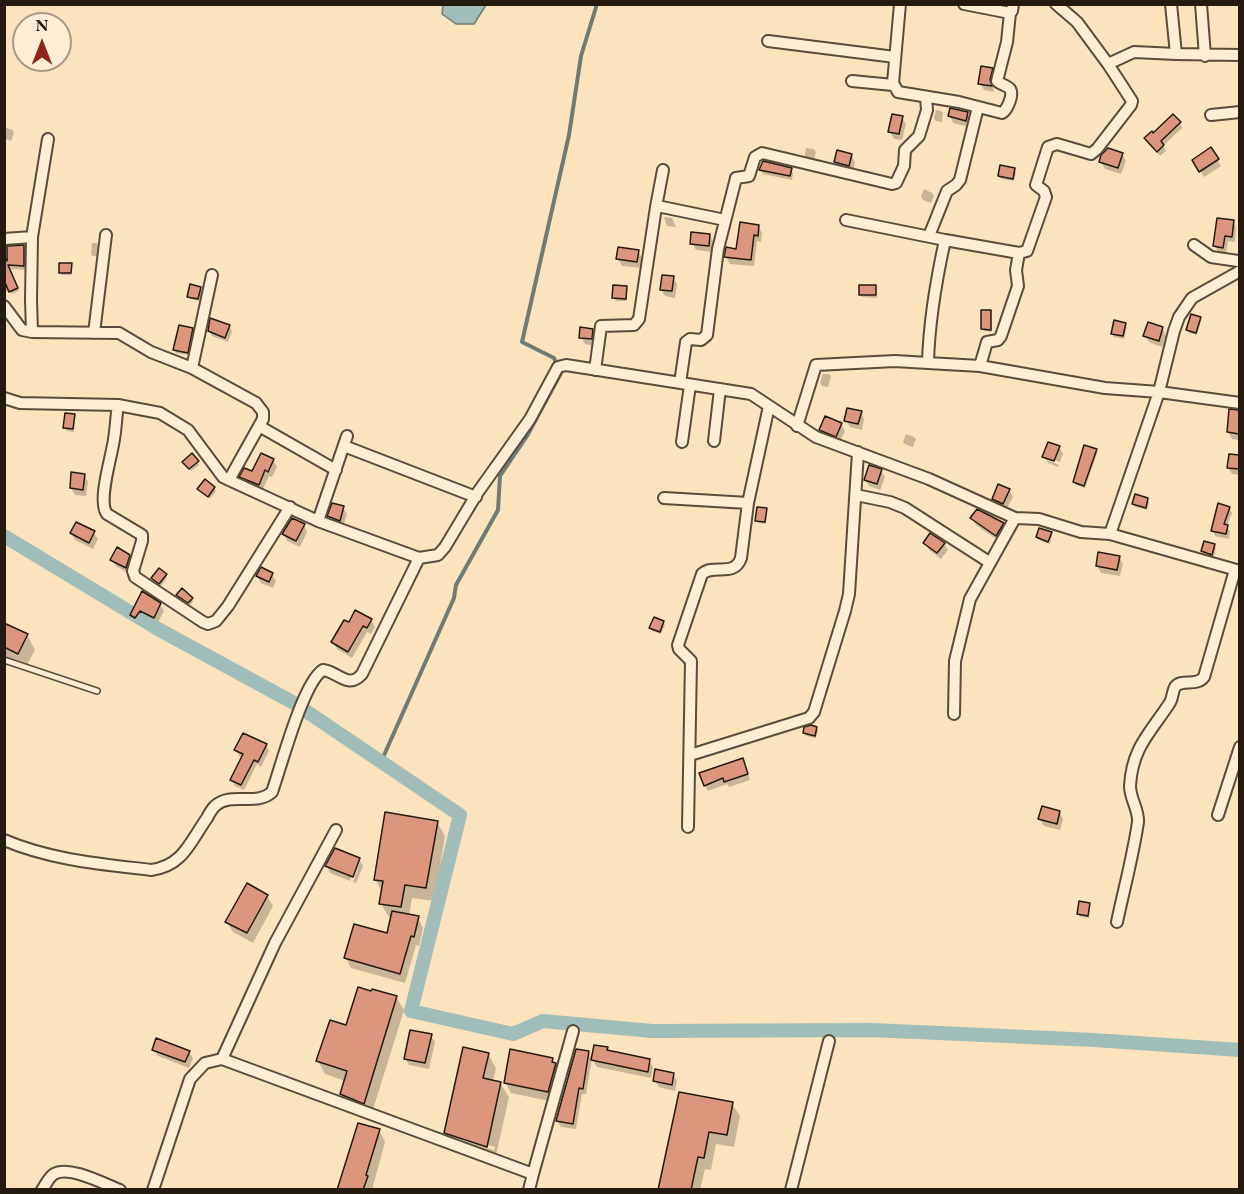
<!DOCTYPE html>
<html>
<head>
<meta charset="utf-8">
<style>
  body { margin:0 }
  #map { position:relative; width:1244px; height:1194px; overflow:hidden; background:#fbe3bd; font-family:"EB Garamond",serif }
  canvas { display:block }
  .frame { position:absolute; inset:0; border:6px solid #241a10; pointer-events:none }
  .north { position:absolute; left:12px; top:12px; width:60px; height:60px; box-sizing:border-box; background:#fcedd4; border:2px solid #a69986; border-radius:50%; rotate:0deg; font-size:16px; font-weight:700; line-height:24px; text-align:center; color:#241a10 }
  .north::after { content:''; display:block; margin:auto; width:21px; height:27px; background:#8f2418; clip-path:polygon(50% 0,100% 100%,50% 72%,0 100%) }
</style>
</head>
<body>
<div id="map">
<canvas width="1244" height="1194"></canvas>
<div class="frame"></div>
<div class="north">N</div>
</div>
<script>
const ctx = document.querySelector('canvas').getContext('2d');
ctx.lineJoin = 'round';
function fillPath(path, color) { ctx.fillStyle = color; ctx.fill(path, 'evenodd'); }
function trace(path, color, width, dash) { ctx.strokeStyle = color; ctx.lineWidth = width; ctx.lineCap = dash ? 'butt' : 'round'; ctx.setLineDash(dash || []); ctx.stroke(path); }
const water = new Path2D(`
  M443,5L486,4V5L474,24H456L442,14Z`);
fillPath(water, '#a1bdb9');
trace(water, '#6f7c75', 1.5);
fillPath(new Path2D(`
  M992,69L996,76L993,88L994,92L984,90L980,83Z
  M936,110L941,111L943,113L942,122L936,121L934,118Z
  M967,113L971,120L969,127L953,123L950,116Z
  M902,118L906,124L902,140L894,139L890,132Z
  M1180,123L1182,128L1163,146L1166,151L1160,156L1149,143L1153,135Z
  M4,127L13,130L14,133L11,141L4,138Z
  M806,148L814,149L816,152L814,160L807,158L805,155Z
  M1211,149L1221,166L1204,177L1194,160Z
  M1122,154L1126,161L1121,174L1105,169L1101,162Z
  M851,155L855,162L853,172L839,169L835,162Z
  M791,169L793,174L792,180L763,174L760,170Z
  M1014,170L1016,173L1014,181L1001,179L999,176Z
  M924,189L932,193L934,196L931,203L923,200L921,197Z
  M664,217L672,218L676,227L667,226Z
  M1233,221L1236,227L1235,242L1228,241L1226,253L1218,251L1214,245Z
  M758,226L762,233L761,242L757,241L754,266L730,264L726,257L737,250Z
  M710,235L713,242L712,252L696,250L692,243Z
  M92,243H97L98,246L97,256H92L91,253Z
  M24,247L26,252V270L11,269L8,264Z
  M638,251L642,258L641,268L622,266L618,259Z
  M71,265L72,275H62L60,272Z
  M10,272L19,291L12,294L10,290L4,293V274Z
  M673,277L677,284L675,298L665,296L661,290Z
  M626,287L627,301H616L614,298Z
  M875,287L877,298L862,297L861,294Z
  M200,288L202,291L200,301L190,299L188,296Z
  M990,312L992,332L984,331L982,329Z
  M1200,318L1201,321L1197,335L1189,333L1188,330Z
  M1125,324L1127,327L1124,339L1114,337L1112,334Z
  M229,326L232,331L228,342L212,336L209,331Z
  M1162,328L1166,335L1162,347L1149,342L1145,336Z
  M192,329L194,332L189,355L176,353L175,350Z
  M592,331L596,337L595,346L585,344L581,337Z
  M823,374H829L831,376L828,387L822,386L820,383Z
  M1230,411H1240V440L1232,439L1228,432Z
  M861,412L864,419L862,430L850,427L846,420Z
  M74,416L75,418L74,432L67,431L65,428Z
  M841,424L845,431L840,442L825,437L821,430Z
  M906,434L914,437L916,439L913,447L905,444L903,442Z
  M1059,447L1063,454L1060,462L1047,457V460L1059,465L1058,467L1048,463L1044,456Z
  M1096,450L1097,453L1085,488L1076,485L1074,482Z
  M1230,455L1240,457V475L1232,474L1228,467Z
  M273,460L277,467L272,477L269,476L262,491L245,483L241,477Z
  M197,462L199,465L191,471L186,465Z
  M881,471L885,477L880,490L869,486L865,479Z
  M84,475L88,482L86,496L75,495L71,488Z
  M214,488L216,491L210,499L199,489Z
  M1009,490L1013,497L1006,510L997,506L993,499Z
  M1147,499L1149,502L1147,510L1135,507L1133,504Z
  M343,508L347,514L343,527L333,523L329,516Z
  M1229,508L1232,513L1227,526L1230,532L1229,539L1215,536L1213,531Z
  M766,510L767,512L766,524L758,523L757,520Z
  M972,518L1002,524L1006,531L1000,542L976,525Z
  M304,525L307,532L300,547L287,541L284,534Z
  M71,533H94L98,539L93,549L75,540Z
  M1051,533L1052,536L1050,544L1039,540L1037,537Z
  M925,543L944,544L948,550L941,559L929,550Z
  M1214,546L1216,548L1214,557L1204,554L1202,551Z
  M129,556L133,563L129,574L116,566L112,560Z
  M1119,557L1123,564L1120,576L1101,573L1097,566Z
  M272,574L276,581L273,588L261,583L257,576Z
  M166,575L167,578L161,586L153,579Z
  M143,593L160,604L164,611L157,624L144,617L139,624L132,615Z
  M178,595L192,599L193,602L190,605Z
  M371,620L375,627L371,634L367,632L352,658L337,649L333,642L349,624Z
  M663,623L665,625L661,634L652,631L651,628Z
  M4,624L27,635L35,650L26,667L4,657Z
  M816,728L818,731L816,738L806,736L804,733Z
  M266,745L269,751L261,767L257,764L244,790L235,786L232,780L243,758L239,756L236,750Z
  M745,766L750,780L729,787L727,784L708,791L705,785Z
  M1059,812L1063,819L1060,830L1044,826L1040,819Z
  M437,822L445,836L434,901L412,898L409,916L418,918L423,928L419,946L416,945L405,983L351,968L346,958L388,935L392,918L389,917L381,904L382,892L375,879Z
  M359,859L363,866L356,883L353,882L360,862H357L350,881L330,873L327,866Z
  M267,896L273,906L253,943L233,932L227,922Z
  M1089,904L1090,907L1089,918L1080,917L1079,914Z
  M396,997L404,1010L371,1116L349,1107L341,1094L345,1081L325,1074L318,1061L347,1027Z
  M431,1036L435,1042L429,1069L409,1065L405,1058Z
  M607,1049L609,1052L649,1060L653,1067L651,1078L597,1067L592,1059L586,1094H582L576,1129L561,1127L557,1120L589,1053L593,1060Z
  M154,1050L189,1052L193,1058L189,1068L158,1056Z
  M488,1054L496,1068L493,1081L500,1083L509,1097L495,1160L454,1147L446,1133ZM454,1135L495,1147L494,1150L454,1138Z
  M552,1059L561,1075L554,1102L511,1093L505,1082Z
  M673,1074L677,1081L675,1091L659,1087L655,1081Z
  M732,1104L740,1116L734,1147L716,1144L711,1170L705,1169L700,1190H660Z
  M379,1130L385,1142L372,1190H339Z`), '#0003');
trace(new Path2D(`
  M381,762L454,598L456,585L498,510L500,476L527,436L561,373L554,358L522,342L569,135L581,56L597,4`), '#6f7c75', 4);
trace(new Path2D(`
  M4,536L158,629L294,703L460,815L411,1011L513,1034L543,1021L652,1031L872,1030L1094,1040L1240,1050`), '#a1bdb9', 14);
const building = new Path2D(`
  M981,66L993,68L990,80L992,86L978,84Z
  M950,108L968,112L966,121L948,116Z
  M892,114L903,116L899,134L888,132Z
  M1173,114L1181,122L1161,141L1164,145L1157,152L1144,138L1152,131L1153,133Z
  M1211,147L1219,159L1199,172L1192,160Z
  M1108,148L1123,153L1118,168L1099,162L1101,155Z
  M837,150L852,154L849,166L834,162Z
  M763,161L792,168L790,176L759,170Z
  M1000,165L1015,168L1013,179L998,176Z
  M1217,218L1234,220L1232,237L1225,236L1223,248L1213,246Z
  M740,222L759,225L758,236L754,235L751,260L724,257L726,247L736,249Z
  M691,232L710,234L709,246L690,244Z
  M24,245V266L8,265L18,288L9,292L4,280V256L7,261V246Z
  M618,247L639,250L637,262L616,259Z
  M59,263H72L71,273H59Z
  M662,275L674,276L672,291L660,290Z
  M190,284L201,287L198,299L187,297Z
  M613,285L627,286L626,299L612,298Z
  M859,285H876V295H859Z
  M981,310H991V330L981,329Z
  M1191,314L1201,317L1196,333L1186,330Z
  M210,318L230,325L225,338L208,331Z
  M1114,320L1126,323L1123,336L1111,334Z
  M1148,322L1163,327L1159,341L1143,336Z
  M179,325L193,328L188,353L173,350Z
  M580,327L593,329L592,339L579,338Z
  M847,408L862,411L858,424L844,421Z
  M1229,409L1239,410V434L1227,432Z
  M65,413L75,414L73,429L63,428Z
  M825,416L842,423L836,437L819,430Z
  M1048,442L1060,446L1054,461L1042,457Z
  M1084,445L1097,449L1084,486L1073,482Z
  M192,453L199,461L189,469L182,462Z
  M261,453L274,459L268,472L265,470L259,485L239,477L244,468L252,471Z
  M1229,454L1239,455V469L1227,468Z
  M869,465L882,469L877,484L864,480Z
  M71,472L85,474L83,490L70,488Z
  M205,479L215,487L208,497L197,489Z
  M998,484L1010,489L1003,504L992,499Z
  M1135,494L1148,498L1146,508L1132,504Z
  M332,503L344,506L340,521L327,516Z
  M1218,503L1230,507L1224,524L1228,525L1226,534L1211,531Z
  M757,507L767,508L765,522L755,521Z
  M977,509L1004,523L996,536L970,518Z
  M292,518L305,524L296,541L282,534Z
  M76,522L95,531L89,543L70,533Z
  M1039,528L1052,532L1048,542L1036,537Z
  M930,533L945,543L937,553L923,543Z
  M1204,541L1215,544L1212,555L1201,551Z
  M117,547L130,555L126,568L110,560Z
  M1098,552L1120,556L1117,570L1096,566Z
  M261,567L273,573L269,582L256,576Z
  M159,568L167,574L159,584L151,578Z
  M182,588L193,598L188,603L176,595Z
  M142,591L161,603L154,618L140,611L135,618L130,615Z
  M355,610L372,619L367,628L363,626L348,652L331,642L344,620L349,622Z
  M654,617L664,621L660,632L649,628Z
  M4,623L28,634L18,654L4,647Z
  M811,725L817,727L815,736L803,733L804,727Z
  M243,733L267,744L258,762L254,760L241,785L230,780L243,754L234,750Z
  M743,758L748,774L724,782L723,778L704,786L699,773Z
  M1042,806L1060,811L1057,824L1038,819Z
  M385,812L438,821L426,888L405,885L401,907L379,904L383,881L374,880Z
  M335,848L360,858L353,877L325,866Z
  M247,883L268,895L247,933L225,922Z
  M1079,901L1090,903L1088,916L1077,914Z
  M392,911L419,916L414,937L411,936L400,974L344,958L354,924L387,933Z
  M358,987L371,991L372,989L397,996L364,1104L340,1094L347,1071L316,1061L330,1020L346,1025Z
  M410,1030L432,1034L425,1063L404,1059Z
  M156,1038L190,1051L185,1062L152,1050Z
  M594,1045L608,1047L607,1050L650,1059L648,1072L591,1060Z
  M463,1047L489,1053L483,1078L501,1082L487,1147L444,1133Z
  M510,1049L553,1058L552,1062L556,1063L548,1092L504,1083Z
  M576,1049L589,1051L583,1089L579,1088L573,1124L556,1121Z
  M655,1069L674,1073L672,1085L653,1081Z
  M679,1092L733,1102L727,1135L709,1132L704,1158L698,1157L691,1190H658Z
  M358,1123L380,1129L366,1175L368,1176L363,1190H337Z`);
fillPath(building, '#dc967d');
trace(building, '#241a10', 1.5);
const service = new Path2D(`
  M4,660L97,691`);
const minor = new Path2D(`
  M900,4L893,83L898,92L959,102L1002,113C1007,110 1014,95 1010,89C1008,86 1000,84 997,81L1007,42L1010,13
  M964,4L1010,13L1012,11L1013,4
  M1056,4L1077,22L1108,64
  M1171,4L1176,54L1134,52L1108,64L1132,101L1131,105L1097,149L1091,154L1057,144L1048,147L1036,185L1044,191L1046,197L1027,251L1019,253L945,240C936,281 929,322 928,363L980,366L1105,388L1159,392L1240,403
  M1201,4L1205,56
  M768,41L895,57
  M1176,54L1240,55
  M852,81L893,85
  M1211,115L1240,112
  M48,139L32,237L31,300L32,332L119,333L151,352L192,368L256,403L263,412V419L229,480L318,521L419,558
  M656,207L663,170
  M846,220L945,240
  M929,236L947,191L956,185L960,180L978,107
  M4,239L32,237
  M1194,245L1211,257L1238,261
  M4,306L22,330L32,332
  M94,333L106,235
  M980,366L987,342L998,340L1001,336L1018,286L1016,270L1019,253
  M192,368L212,275
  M595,370L601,326L634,325L639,319L656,207H662L725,220
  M680,383L686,342L690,339L701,340L707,335L718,249L736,178L749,176L755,157L762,153L892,184L896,183L904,166L905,150L919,136L927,110L926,97
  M4,398L20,403L118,405L160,413L188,430L223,477L229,480
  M118,405C116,417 116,428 114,439C112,456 97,501 107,514L142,535V541L133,571L135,577L203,622L208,624L216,621L228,606L290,507
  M259,426L336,470
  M797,426L816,365L895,361L928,363
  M714,441L720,389
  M682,442L690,385
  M344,446L476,497
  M856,495L890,502L905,508L989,562
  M664,498L748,503
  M318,521L347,436
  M1110,534L1159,392L1174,331L1179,317L1192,298L1240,271
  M954,714L955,661L970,599L1015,518
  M690,755L809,718L814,712L845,611L849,594L858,452
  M1218,815L1240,747
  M688,827L691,661L679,649L678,645L702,574C714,563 734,578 741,558L748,503L769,406
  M4,840C51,860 101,864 151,870C183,866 190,842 207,818C209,814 212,809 215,806C231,791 256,807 272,792C281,767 303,682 323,670C339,672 348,690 362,674L419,558L438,555L445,547L478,492L530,419L558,367L566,365L751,394L816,437L929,479L1015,518L1039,519L1081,532L1110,534L1240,571
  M1117,922C1124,889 1133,856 1138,822C1139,810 1130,799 1130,786C1132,748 1150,733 1169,704C1173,699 1172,692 1175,687C1181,678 1197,687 1204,677L1235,570
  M222,1059L275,943L336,830
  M533,1174L573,1031
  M42,1190C46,1184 49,1177 54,1174C69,1165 104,1184 120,1190
  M153,1190L190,1079L205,1063L222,1059L533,1174L529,1190
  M791,1190L829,1041`);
trace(service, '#5a4c3b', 8);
trace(minor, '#5a4c3b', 14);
trace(service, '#fcedd4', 5);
trace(minor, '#fcedd4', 10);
</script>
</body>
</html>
